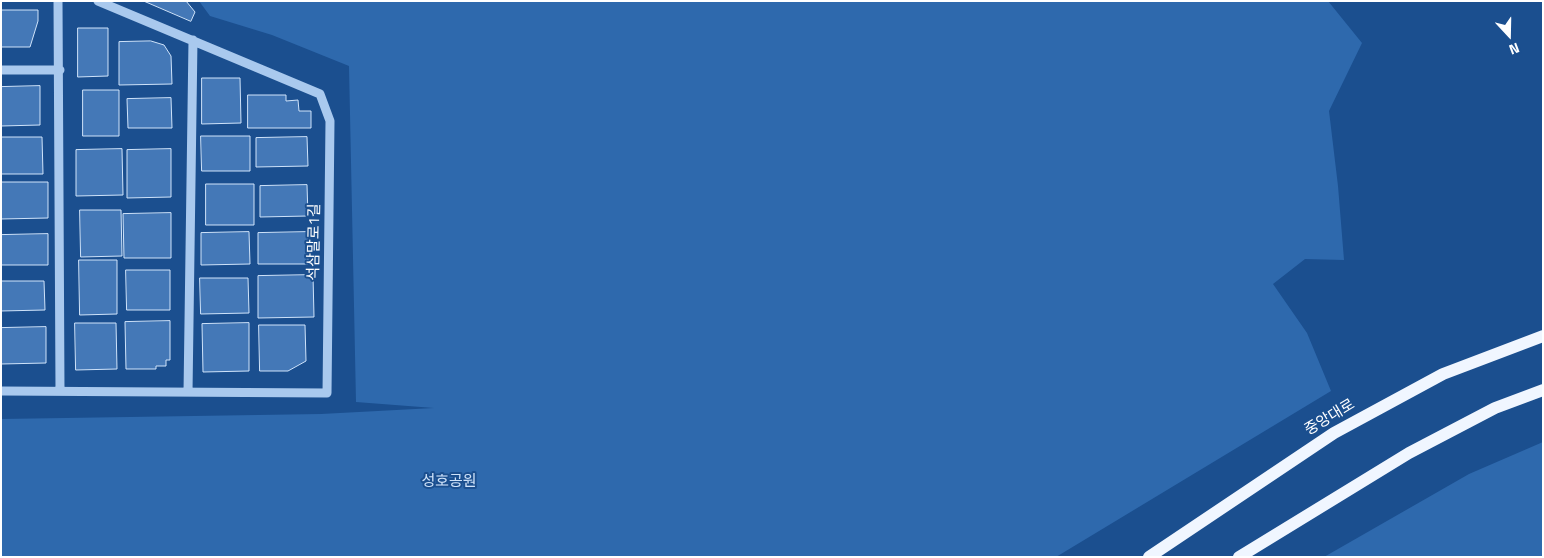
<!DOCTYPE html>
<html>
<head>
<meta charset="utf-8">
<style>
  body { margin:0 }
  #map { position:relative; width:1544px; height:558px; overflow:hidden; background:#1b4f8f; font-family:"Titillium Web",sans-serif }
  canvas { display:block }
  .frame { position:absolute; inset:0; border:2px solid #fff; pointer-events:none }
  .north { position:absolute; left:1484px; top:10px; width:50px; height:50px; -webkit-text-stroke:4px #1b4f8f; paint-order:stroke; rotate:159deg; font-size:14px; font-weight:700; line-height:20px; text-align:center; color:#fff }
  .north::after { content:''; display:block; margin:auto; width:18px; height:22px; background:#fff; clip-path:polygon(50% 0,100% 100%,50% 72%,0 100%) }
</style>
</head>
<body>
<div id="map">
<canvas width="1544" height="558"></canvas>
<div class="frame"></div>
<div class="north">N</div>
</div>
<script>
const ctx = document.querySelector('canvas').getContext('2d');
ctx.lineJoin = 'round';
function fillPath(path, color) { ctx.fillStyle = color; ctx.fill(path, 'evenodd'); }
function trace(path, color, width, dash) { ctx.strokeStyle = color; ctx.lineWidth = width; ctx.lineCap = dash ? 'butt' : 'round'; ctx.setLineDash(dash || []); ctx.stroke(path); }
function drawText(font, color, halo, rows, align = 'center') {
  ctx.font = font + ' "Titillium Web","Noto Sans KR",sans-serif'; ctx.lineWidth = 4; ctx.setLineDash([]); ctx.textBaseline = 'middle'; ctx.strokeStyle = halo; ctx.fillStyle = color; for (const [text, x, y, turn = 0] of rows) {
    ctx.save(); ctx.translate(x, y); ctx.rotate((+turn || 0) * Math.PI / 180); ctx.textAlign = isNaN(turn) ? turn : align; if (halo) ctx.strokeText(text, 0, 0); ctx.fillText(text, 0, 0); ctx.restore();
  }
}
fillPath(new Path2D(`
  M199,1H1328L1362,43L1329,111L1338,186L1344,260L1305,259L1273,284L1307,333L1331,391L1056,557H1V419L321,414L434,408L356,402L349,66L272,35L210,16Z
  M1543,442V557H1324L1469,474Z`), '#2e69ad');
const building = new Path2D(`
  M144,1H186L195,12L191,21Z
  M1,10H38V21L30,47H1Z
  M78,28H108V76L78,77Z
  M151,41L164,45L171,56L172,84L119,85V42Z
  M202,78H240L241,123L202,124Z
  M40,86V125L1,126V87Z
  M83,90H119V136H83Z
  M248,95H286V101L298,100L299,111H311V128H248Z
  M171,98L172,128H128L127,99Z
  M201,136H250V171H202Z
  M1,137H42L43,174H1Z
  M307,137L308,166L256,167V138Z
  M122,149L123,195L76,196V150Z
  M171,149V197L127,198V150Z
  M1,182H48V218L1,219Z
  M206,184H254V225H206Z
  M307,185L308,216L260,217V186Z
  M80,210H121L122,256L81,257Z
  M171,213V258H124L123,214Z
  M249,232L250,264L201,265V233Z
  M308,232V264H258V233Z
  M48,234V265H1V235Z
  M79,260H117V314L80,315Z
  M126,270H170V310H127Z
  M313,275L314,317L258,318V276Z
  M200,278H248L249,313L201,314Z
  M1,281H44L45,310L1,311Z
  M170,321V360H166V366H156V369H126L125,322Z
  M75,323H116L117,369L76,370Z
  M249,323V371L203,372L202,324Z
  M259,325H305L306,361L288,371H260Z
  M46,327V363L1,364V328Z`);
fillPath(building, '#4478b7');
trace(building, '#cfe3fa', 1);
trace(new Path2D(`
  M58,1L60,391
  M1,70H60
  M1,391L327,393L330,121L320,94L98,1
  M188,392L193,40`), '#a9c9ee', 9);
trace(new Path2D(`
  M1149,557L1334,433L1443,374L1543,336
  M1239,557L1409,453L1495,408L1543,390`), '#f0f6ff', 12);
drawText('15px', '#fff', '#1b4f8f', [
  ["석삼말로1길",315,242,-89],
  ["중앙대로",1330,418,-31]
]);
drawText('15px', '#cfe3fa', '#1b4f8f', [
  ["성호공원",449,482]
]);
</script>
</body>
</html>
